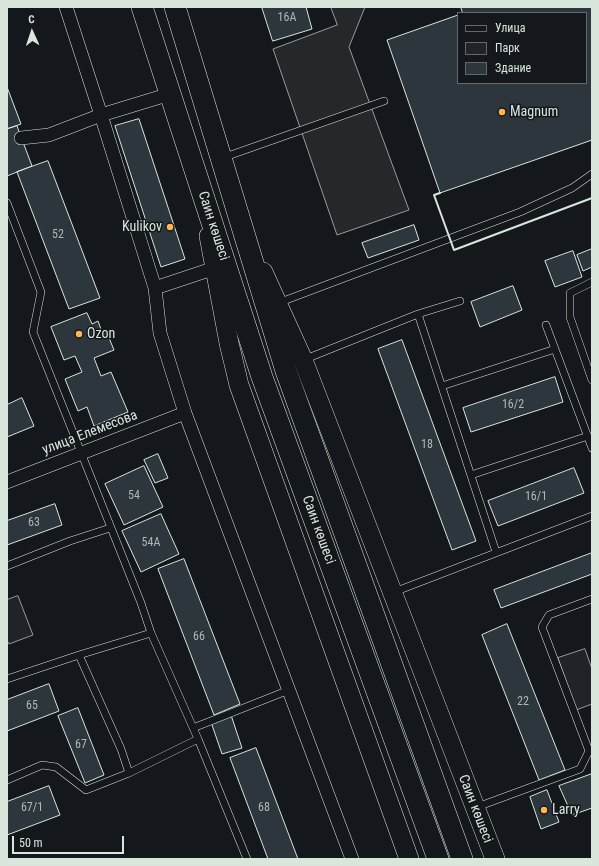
<!DOCTYPE html>
<html>
<head>
<meta charset="utf-8">
<style>
  body { margin:0 }
  #map { position:relative; width:599px; height:866px; overflow:hidden; background:#14181c; font-family:"Roboto Condensed",sans-serif }
  canvas { display:block }
  .frame { position:absolute; inset:0; border:8px solid #d8e6dc; pointer-events:none }
  .legend { position:absolute; left:457px; top:12px; width:130px; height:72px; box-sizing:border-box; background:#14181c; border:1px solid #626a69; margin:0; padding:5px 7px; list-style:none; font-size:12px; color:#d8e6dc }
  .legend li { display:flex; align-items:center; gap:8px; height:20px }
  .legend b { width:20px; border:1px solid #626a69 }
  .north { position:absolute; left:12px; top:12px; width:40px; height:40px; -webkit-text-stroke:3px #14181c; paint-order:stroke; rotate:357deg; font-size:11px; font-weight:700; line-height:16px; text-align:center; color:#d8e6dc }
  .north::after { content:''; display:block; margin:auto; width:14px; height:18px; background:#d8e6dc; clip-path:polygon(50% 0,100% 100%,50% 72%,0 100%) }
  .scale { position:absolute; left:12px; top:836px; width:112px; height:18px; box-sizing:border-box; border:2px solid #d8e6dc; border-top:0; padding-left:5px; font-size:12px; line-height:14px; white-space:nowrap; color:#d8e6dc; -webkit-text-stroke:3px #14181c; paint-order:stroke }
</style>
</head>
<body>
<div id="map">
<canvas width="599" height="866"></canvas>
<div class="frame"></div>
<ul class="legend">
<li><b style="height:5px;background:#14181c"></b>Улица</li>
<li><b style="height:11px;background:#202428"></b>Парк</li>
<li><b style="height:11px;background:#2c363c"></b>Здание</li>
</ul>
<div class="north">С</div>
<div class="scale">50 m</div>
</div>
<script>
const ctx = document.querySelector('canvas').getContext('2d');
ctx.lineJoin = 'round';
function fillPath(path, color) { ctx.fillStyle = color; ctx.fill(path, 'evenodd'); }
function trace(path, color, width, dash) { ctx.strokeStyle = color; ctx.lineWidth = width; ctx.lineCap = dash ? 'butt' : 'round'; ctx.setLineDash(dash || []); ctx.stroke(path); }
function drawText(font, color, halo, rows, align = 'center') {
  ctx.font = font + ' "Roboto Condensed",sans-serif'; ctx.lineWidth = 3; ctx.setLineDash([]); ctx.textBaseline = 'middle'; ctx.strokeStyle = halo; ctx.fillStyle = color; for (const [text, x, y, turn = 0] of rows) {
    ctx.save(); ctx.translate(x, y); ctx.rotate((+turn || 0) * Math.PI / 180); ctx.textAlign = isNaN(turn) ? turn : align; if (halo) ctx.strokeText(text, 0, 0); ctx.fillText(text, 0, 0); ctx.restore();
  }
}
const green = new Path2D(`
  M18,596L33,635L9,644L7,640V600Z
  M585,649L592,669V704L576,710L558,658Z`);
fillPath(green, '#202428');
trace(green, '#939e99', 1);
const parking = new Path2D(`
  M331,7H365L349,47L409,210L337,235L273,49L337,25Z`);
fillPath(parking, '#24282b');
trace(parking, '#939e99', 1);
const building = new Path2D(`
  M262,7H306L312,29L273,41Z
  M461,7H592V140L440,193L387,40L458,15V83H586V13H463Z
  M7,87L21,124L7,129Z
  M139,119L185,259L161,267L115,126Z
  M17,126L32,166L7,176V129Z
  M48,161L100,298L69,309L17,172Z
  M414,225L419,240L368,258L362,243Z
  M592,249V267L583,271L577,255Z
  M573,251L582,277L555,287L545,261Z
  M513,286L522,310L480,327L471,302Z
  M87,313L92,324L98,321L103,335L107,333L114,350L94,358L101,376L111,372L128,412L94,426L87,407L78,411L65,379L82,372L75,356L64,360L51,327Z
  M402,340L476,541L452,550L378,349Z
  M555,377L563,402L471,432L463,408Z
  M22,398L34,426L7,437V405Z
  M158,454L168,478L155,483L144,460Z
  M144,466L163,507L124,525L105,484Z
  M574,468L584,493L498,526L488,501Z
  M55,504L62,525L7,545V521Z
  M161,514L179,554L141,572L122,531Z
  M592,553V574L501,608L494,590Z
  M184,559L240,704L214,715L158,569Z
  M507,624L565,770L539,780L482,635Z
  M49,684L59,711L7,731V700Z
  M78,708L104,775L85,783L58,716Z
  M231,715L242,748L222,754L211,722Z
  M256,748L298,859H268L230,758Z
  M592,774V808L572,815L559,786Z
  M49,786L60,815L7,835V802Z
  M547,790L559,822L541,829L530,797Z`);
fillPath(building, '#2c363c');
trace(building, '#d8e6dc', 1);
trace(new Path2D(`
  M7,143L21,138`), '#313739', 13, [13, 6]);
const lane = new Path2D(`
  M222,158L384,101
  M7,203L41,292L33,332L141,603L151,633L198,739L247,859
  M592,282L570,293V317L592,380
  M278,303L520,212L572,188L592,174
  M418,314L496,552
  M546,325L592,448
  M303,360L418,314L460,301
  M442,386L555,349
  M471,475L588,436
  M7,566L70,541L110,528
  M394,592L592,516
  M79,655L151,633
  M7,679L79,655L121,749L129,773L86,790L56,767L42,765L7,780
  M193,728L289,690
  M589,751L542,627L549,615L592,599
  M129,773L198,739
  M477,807L580,769L589,751L592,750`);
const street = new Path2D(`
  M66,7L101,115L155,288L160,333L185,413L352,859
  M21,138L49,135L101,115L170,94
  M155,288L215,268
  M7,482L185,413`);
const secondary = new Path2D(`
  M209,236L229,343L239,385L409,859
  M263,272L303,360L495,859`);
const primary = new Path2D(`
  M142,7L262,377L438,859
  M175,7L286,371L462,859`);
trace(lane, '#d8e6dc', 8);
trace(street, '#d8e6dc', 14);
trace(secondary, '#d8e6dc', 20);
trace(primary, '#d8e6dc', 22);
trace(lane, '#14181c', 7);
trace(street, '#14181c', 13);
trace(secondary, '#14181c', 19);
trace(primary, '#14181c', 21);
trace(new Path2D(`
  M440,193L434,195L454,250L592,198`), '#d8e6dc', 2);
for (const [x, y, r, color] of [
  [502,112,4,"#ffb74d"],
  [170,227,4,"#ffb74d"],
  [79,334,4,"#ffb74d"],
  [544,810,4,"#ffb74d"]
]) { const dot = new Path2D(); dot.arc(x, y, r, 0, 2 * Math.PI); ctx.fillStyle = color; ctx.fill(dot); trace(dot, '#14181c', 1.5); }
drawText('12px', '#adbab4', null, [
  ["16А",287,18],
  ["52",58,235],
  ["16/2",513,405],
  ["18",427,445],
  ["54",134,496],
  ["16/1",536,497],
  ["63",34,523],
  ["54А",151,543],
  ["66",199,637],
  ["22",523,702],
  ["65",32,706],
  ["67",81,745],
  ["67/1",32,808],
  ["68",264,808]
]);
drawText('14px', '#d8e6dc', '#14181c', [
  ["Magnum",510,112],
  ["Kulikov",162,227,"right"],
  ["Ozon",87,334],
  ["Larry",552,810]
], 'left');
drawText('14px', '#d8e6dc', '#14181c', [
  ["Саин көшесі",213,226,72],
  ["улица Елемесова",90,433,-21],
  ["Саин көшесі",318,530,70],
  ["Саин көшесі",475,809,69]
]);
</script>
</body>
</html>
